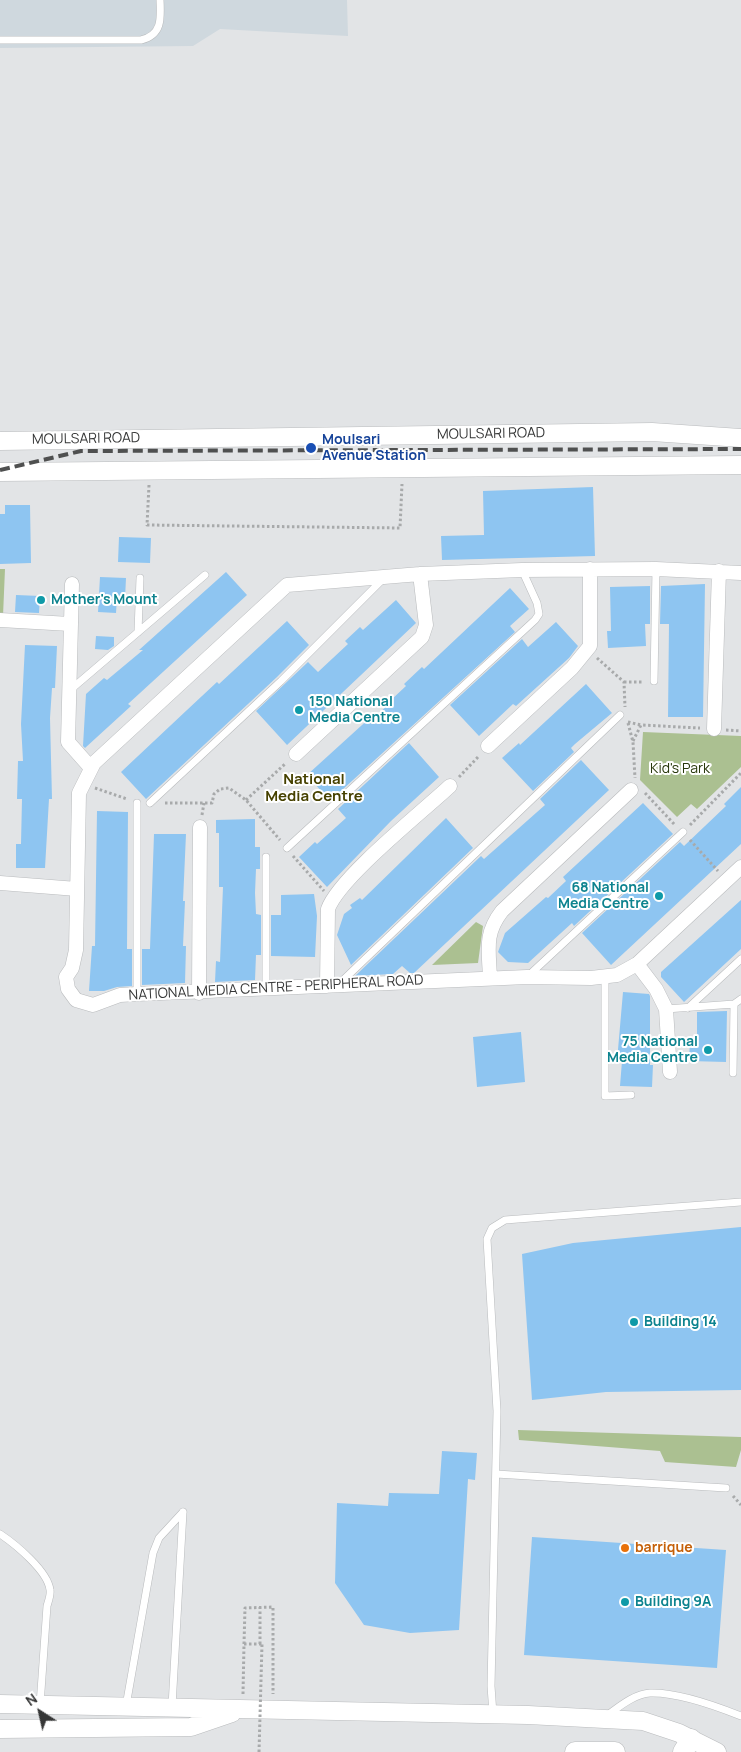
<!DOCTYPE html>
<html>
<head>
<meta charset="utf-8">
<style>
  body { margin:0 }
  #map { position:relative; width:741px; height:1752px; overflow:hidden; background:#e2e4e6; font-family:Manrope,sans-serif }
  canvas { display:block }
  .north { position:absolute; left:15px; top:1687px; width:50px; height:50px; -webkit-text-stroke:4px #fff; paint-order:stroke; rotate:325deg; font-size:14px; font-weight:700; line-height:20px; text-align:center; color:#363737 }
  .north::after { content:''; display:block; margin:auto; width:18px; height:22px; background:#363737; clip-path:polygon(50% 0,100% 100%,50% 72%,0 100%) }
</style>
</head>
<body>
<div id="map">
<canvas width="741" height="1752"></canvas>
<div class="north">N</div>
</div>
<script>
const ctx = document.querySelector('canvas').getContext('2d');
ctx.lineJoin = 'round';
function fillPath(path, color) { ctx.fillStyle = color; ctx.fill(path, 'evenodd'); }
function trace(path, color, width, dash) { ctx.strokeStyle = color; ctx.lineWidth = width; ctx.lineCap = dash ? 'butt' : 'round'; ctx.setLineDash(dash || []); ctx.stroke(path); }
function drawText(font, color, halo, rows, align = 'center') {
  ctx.font = font + ' Manrope,sans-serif'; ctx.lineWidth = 4; ctx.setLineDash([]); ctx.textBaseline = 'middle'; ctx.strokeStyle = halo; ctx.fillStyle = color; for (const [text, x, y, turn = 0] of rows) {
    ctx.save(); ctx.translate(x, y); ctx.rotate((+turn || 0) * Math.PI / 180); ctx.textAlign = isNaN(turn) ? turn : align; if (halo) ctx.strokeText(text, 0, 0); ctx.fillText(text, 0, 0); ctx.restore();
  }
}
fillPath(new Path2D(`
  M0,0H347L348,36L220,29L193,46L0,48Z`), '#cfd8de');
fillPath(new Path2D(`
  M0,569H5L3,616H0Z
  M643,732L741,736V767L697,809L691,804L677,817L640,780Z
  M476,922L483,926L478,963L432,965Z
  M518,1430L741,1437V1450L736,1467L665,1462L660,1451L519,1440Z`), '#abc091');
fillPath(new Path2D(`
  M593,487L595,556L442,560L441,536L484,535L483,491Z
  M5,505H30L31,563L0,564V514H5Z
  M119,537L151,538L150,563L118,562Z
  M226,572L247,595L128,704L131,706L85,748L83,746L86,694L104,678L107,680L143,650H139Z
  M100,577L126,578L125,599L117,598L116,613L98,612Z
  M705,584L703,717H668L669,624H660L661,586Z
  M650,586V624H645L646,646L608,648L607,631H611L610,587Z
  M510,588L529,609L510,626L515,632L330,801L307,775L373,715L375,717L392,701L391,700L406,686L404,684L422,667L424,669Z
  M16,595L40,596L39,613L15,612Z
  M396,600L416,623L287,745L256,711L308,662L318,672L348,644L345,641L360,627L363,630Z
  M287,621L309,645L277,677L146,799L121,772L187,710L217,682L219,684Z
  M556,622L578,646L569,658L516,706L513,704L479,736L450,705L522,639L528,647Z
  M96,636L114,637V646L108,650L95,649Z
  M25,645L57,646L55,688H52L50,718L52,799H49L45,868H16V844H21L22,799H17L18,761H23L21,724Z
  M586,684L612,713L575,744L571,748L574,752L533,791L502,758L519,743L520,745Z
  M409,743L439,777L391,821L327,887L299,857L315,842L317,844L346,818L338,809Z
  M581,760L609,790L414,973H410L402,966L393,974L355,976L481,856L484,859L545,805L540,799Z
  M741,787V844L611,965L582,933L680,842L684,846L726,806L724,804Z
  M643,803L673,834L574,926L572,923L528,963L508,962L498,952L505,933L546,897L548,898L566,881L563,877Z
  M97,811L128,812L127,949H132V986L117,987L104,991H89L92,946H95Z
  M446,818L473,848L351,965L337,935L344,914L352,908L350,905L360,898L362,900Z
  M255,819V847H260V869H256L255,893L256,914L261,915V955H256L255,980L215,982L216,961L220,962L223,887H219V833H216V820Z
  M154,834H186L183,901H185L183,946H186L185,983L142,985V949H150Z
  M314,894L317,916L315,957L271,956V915H281V895Z
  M741,900V949L684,1002L661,977V972Z
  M623,992L649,994L650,996V1065H653L652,1087L620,1086L622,1061H617Z
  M727,1011L726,1062L689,1061L690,1039H697V1012Z
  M521,1032L525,1082L477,1087L473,1037Z
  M741,1227V1390L606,1392L532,1400L522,1254L573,1243Z
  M442,1451L477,1453L475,1480L468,1479L459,1630L410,1633L364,1625L335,1583L337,1503L388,1506L389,1493L439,1494Z
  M532,1537L726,1550L717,1668L524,1655Z`), '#8ec5f1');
const service = new Path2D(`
  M0,40H141C162,35 161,19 160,0
  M138,632L140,578
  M654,681L656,569
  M69,691L205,575
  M150,803L281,681L383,579
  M287,848L535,620L539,614L537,603L522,570
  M527,977L683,832
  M605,977V1096L631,1095
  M339,984L620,715
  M266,989V857
  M137,994V803
  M688,1008L741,959
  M666,1009L734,1004L741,999
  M733,1073L734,1004
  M496,1474L726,1488
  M0,1534C15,1544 48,1571 50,1590C51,1595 48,1602 47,1606L40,1705
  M126,1706L153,1553L159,1538L183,1512
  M172,1706L183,1512
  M493,1714L491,1686L497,1411L487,1239L492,1228L505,1220L741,1202
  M606,1716C619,1707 634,1694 650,1693C678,1692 716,1706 741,1716`);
const minor = new Path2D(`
  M741,573L656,569L522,570L420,574L287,585L94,763L79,793L76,950L72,968L66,977L68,989L76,1000L93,1005L120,995L137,994L527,977L591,978L617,975L637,964L741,867
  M72,584L68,742L91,768
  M0,620L70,624
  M714,729L719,571
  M488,746L572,668L590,646V569
  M296,754L422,637L426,625L420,574
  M0,883L77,889
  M637,964L656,989L666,1009L670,1072
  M490,978C489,950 484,934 502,911L631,790
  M327,986L328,909C339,878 422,812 450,786
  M199,993L200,827`);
const tertiary = new Path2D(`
  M0,441L652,432L741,438
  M0,472L741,465
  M0,1704L528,1715L643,1721L679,1733L717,1752
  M0,1729L191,1727L232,1713`);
const secondary = new Path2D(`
  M575,1752H615
  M683,1752L691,1739`);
trace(service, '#b9bbbd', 8);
trace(minor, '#b9bbbd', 15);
trace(tertiary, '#b9bbbd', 19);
trace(secondary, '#b9bbbd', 21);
trace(new Path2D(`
  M149,485L147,525L400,528L402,484
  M597,658L624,682L625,707
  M624,682H644
  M628,722L641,725
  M628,723L633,742L635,778
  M726,730L741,731
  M633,741L641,725L700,728
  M459,777L479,756
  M95,788L127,799
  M645,793L675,825
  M246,800L286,763
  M165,803H212L214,794L220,789L229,788L246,800L280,840
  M202,815L204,803
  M690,825L741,773
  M690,840L718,871
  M293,856L324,891
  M733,1496L741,1505
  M244,1644L245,1608L273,1607V1694
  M260,1644V1607
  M243,1694L244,1644H262`), '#a8aaab', 3, [2.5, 2.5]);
trace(service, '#fff', 7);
trace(minor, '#fff', 14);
trace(tertiary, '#fff', 18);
trace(secondary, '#fff', 20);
trace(new Path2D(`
  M0,470L81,451L741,449`), '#4f5050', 4, [10, 5]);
trace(new Path2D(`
  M259,1752L262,1644`), '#a8aaab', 3, [2.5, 2.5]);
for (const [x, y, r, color] of [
  [311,448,6,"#1a4fb4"],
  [41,600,5,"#0f9aa8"],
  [299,710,5,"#0f9aa8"],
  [659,896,5,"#0f9aa8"],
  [708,1050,5,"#0f9aa8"],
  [634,1322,5,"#0f9aa8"],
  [625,1548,5,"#e8710a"],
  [625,1602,5,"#0f9aa8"]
]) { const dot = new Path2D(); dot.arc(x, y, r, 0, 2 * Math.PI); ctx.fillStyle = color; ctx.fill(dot); trace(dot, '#fff', 2); }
drawText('14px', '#363737', '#fff', [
  ["MOULSARI ROAD",491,434,-1],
  ["MOULSARI ROAD",86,439,-1],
  ["NATIONAL MEDIA CENTRE - PERIPHERAL ROAD",276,988,-3]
]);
drawText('bold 14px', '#164399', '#fff', [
  ["Moulsari",322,440],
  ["Avenue Station",322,456]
], 'left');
drawText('bold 14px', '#0d838f', '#fff', [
  ["Mother's Mount",51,600],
  ["150 National",309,702],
  ["Media Centre",309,718],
  ["68 National",649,888,"right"],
  ["Media Centre",649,904,"right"],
  ["75 National",698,1042,"right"],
  ["Media Centre",698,1058,"right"],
  ["Building 14",644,1322],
  ["Building 9A",635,1602]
], 'left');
drawText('14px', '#28380c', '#fff', [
  ["Kid's Park",680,769]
]);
drawText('bold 14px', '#c56008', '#fff', [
  ["barrique",635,1548]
], 'left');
drawText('bold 15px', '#464100', '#fff', [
  ["National",314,780],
  ["Media Centre",314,797]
]);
</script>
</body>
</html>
